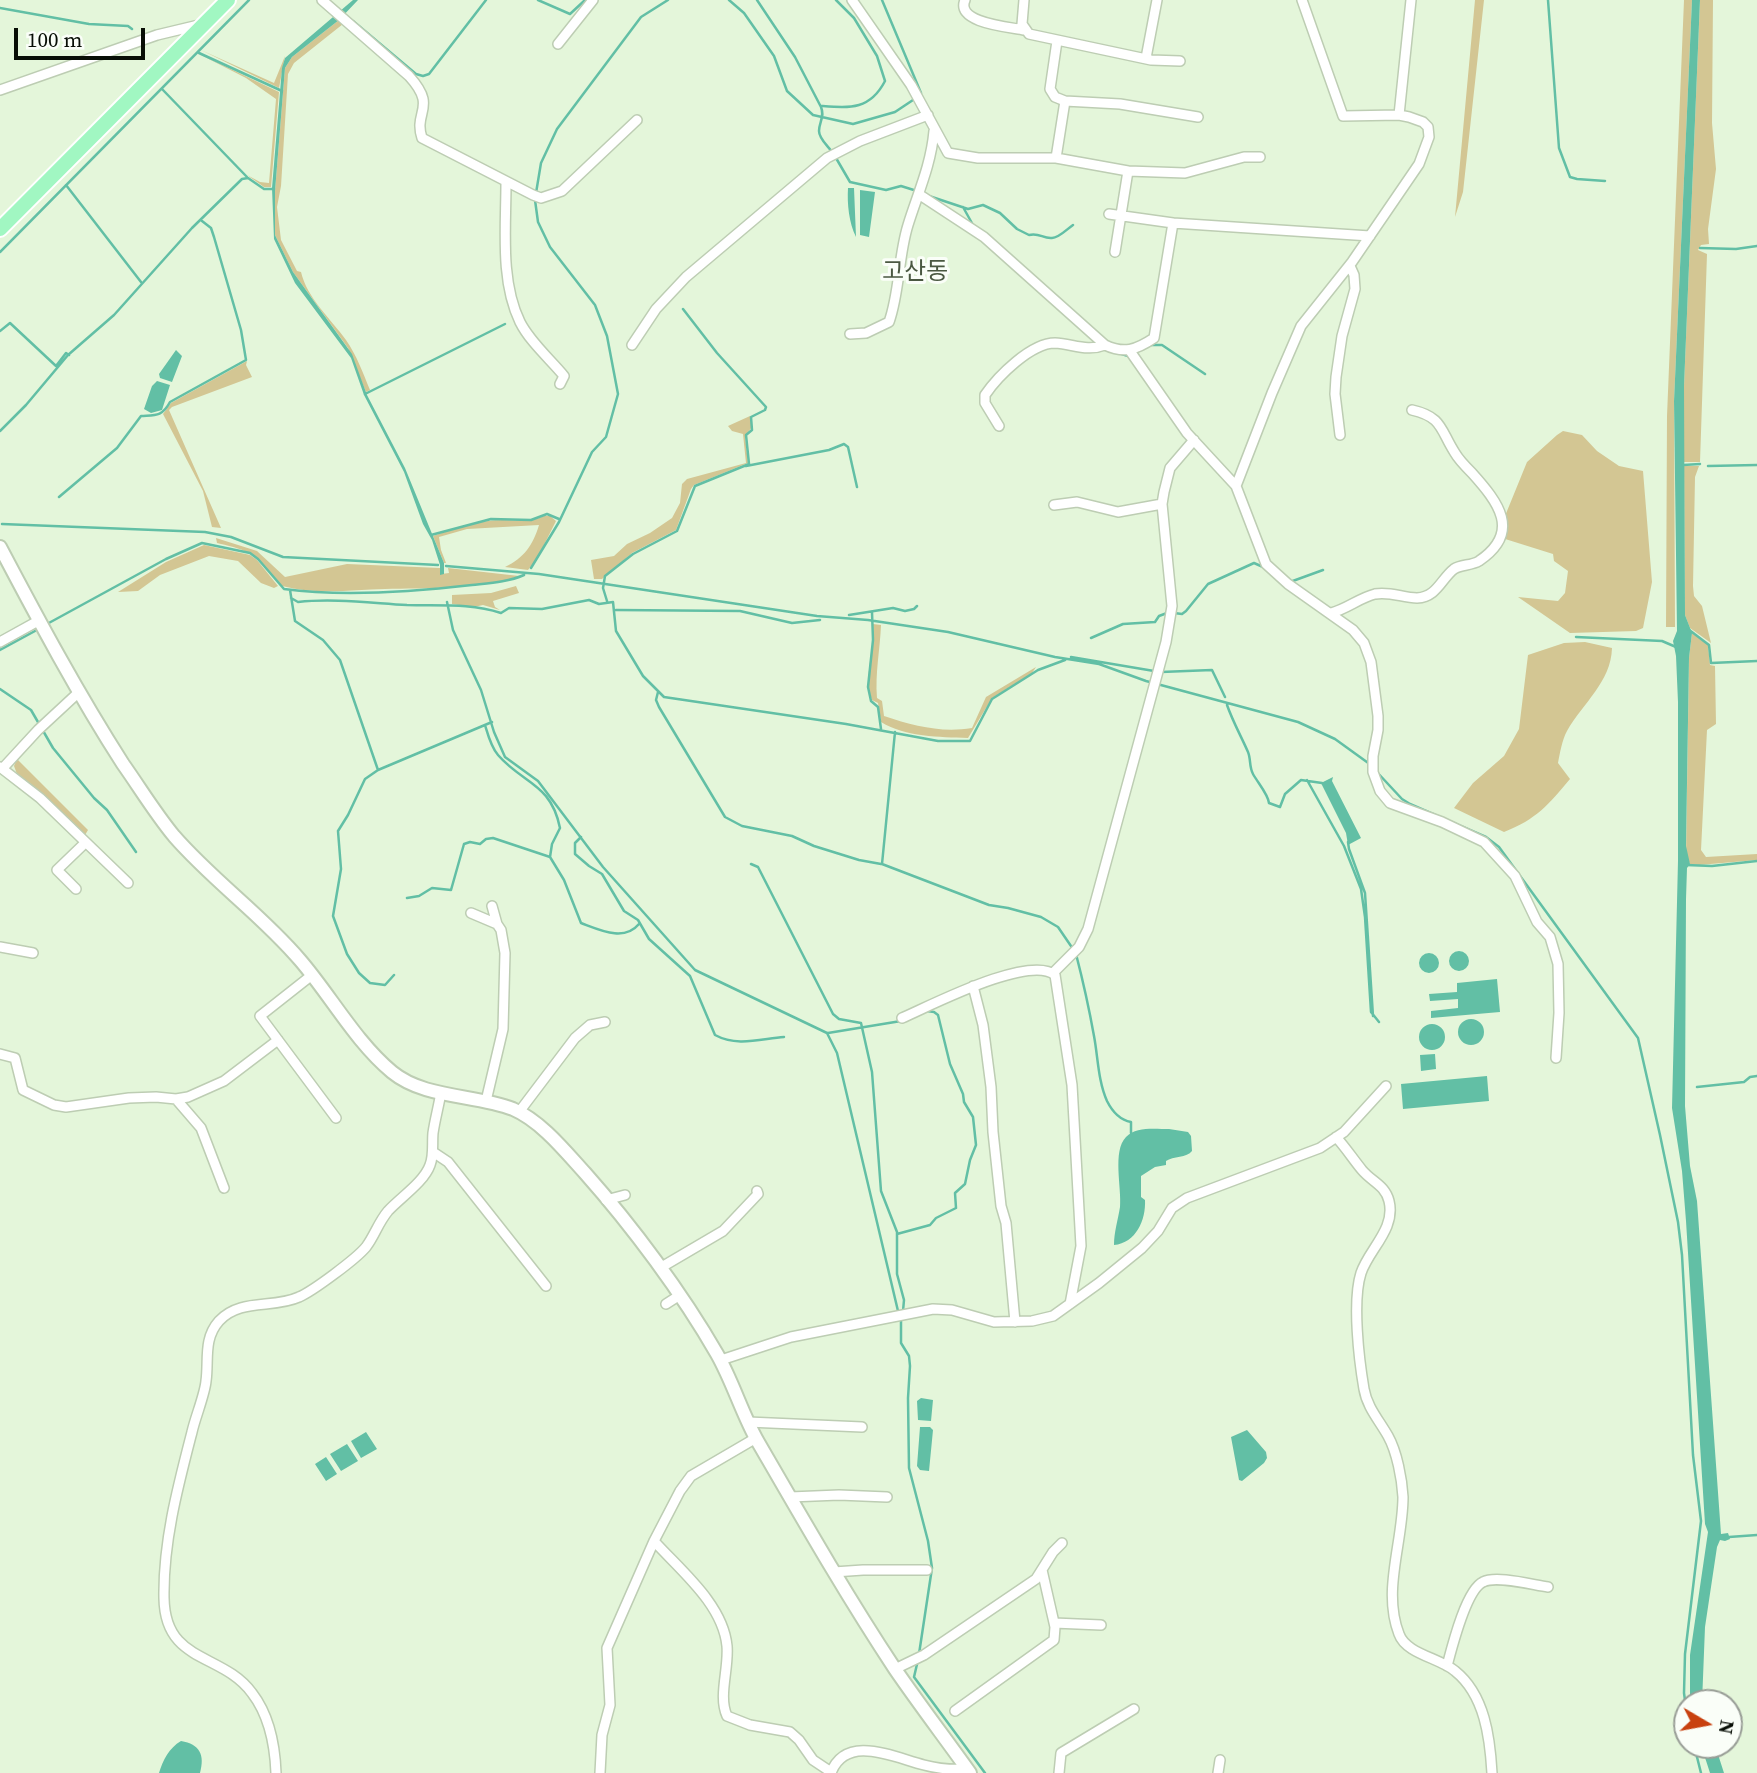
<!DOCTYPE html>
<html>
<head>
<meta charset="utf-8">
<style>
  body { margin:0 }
  #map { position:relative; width:1757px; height:1773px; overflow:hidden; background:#e4f6da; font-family:"Source Serif 4",serif }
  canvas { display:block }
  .north { position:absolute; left:1673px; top:1689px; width:70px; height:70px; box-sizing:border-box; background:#fafef8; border:2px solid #999e97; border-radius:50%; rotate:100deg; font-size:19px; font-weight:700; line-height:28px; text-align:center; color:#080e06 }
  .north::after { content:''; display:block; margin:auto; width:24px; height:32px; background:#c8410f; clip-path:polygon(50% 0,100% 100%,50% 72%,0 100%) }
  .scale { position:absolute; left:14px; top:28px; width:131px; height:32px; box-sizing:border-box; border:4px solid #080e06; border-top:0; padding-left:9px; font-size:21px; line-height:24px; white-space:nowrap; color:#080e06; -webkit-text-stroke:5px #fafef8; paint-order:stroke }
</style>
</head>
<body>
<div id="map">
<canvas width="1757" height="1773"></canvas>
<div class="north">N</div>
<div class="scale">100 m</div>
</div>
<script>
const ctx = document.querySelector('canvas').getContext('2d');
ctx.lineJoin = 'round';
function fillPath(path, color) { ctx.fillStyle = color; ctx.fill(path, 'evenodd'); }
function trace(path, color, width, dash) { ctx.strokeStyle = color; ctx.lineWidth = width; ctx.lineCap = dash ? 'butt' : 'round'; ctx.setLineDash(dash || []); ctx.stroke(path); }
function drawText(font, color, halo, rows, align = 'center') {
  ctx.font = font + ' "Source Serif 4","Noto Sans KR",serif'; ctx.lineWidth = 6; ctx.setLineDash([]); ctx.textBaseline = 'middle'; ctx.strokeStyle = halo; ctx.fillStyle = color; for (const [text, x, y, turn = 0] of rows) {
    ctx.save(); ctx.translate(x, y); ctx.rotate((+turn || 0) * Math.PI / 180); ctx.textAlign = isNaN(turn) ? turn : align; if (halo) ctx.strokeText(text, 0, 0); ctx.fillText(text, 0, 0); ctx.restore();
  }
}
fillPath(new Path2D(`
  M1475,0H1484L1463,192L1455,217Z
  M1684,0H1692L1674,401L1675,627H1666L1667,416Z
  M1700,0H1713L1712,123L1716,169L1708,229L1709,244L1701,245L1698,250L1707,254L1700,462H1684V386Z
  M339,20L343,24L294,63L288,74L281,186L277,207L281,240L297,271L301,272C307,298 331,319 346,340C357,356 363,373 370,390L366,392L348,348L293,272L275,235V191L285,68L292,57Z
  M201,50L274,83L285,56L279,88Z
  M199,54L279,92L271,187H264L247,175L260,182L269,183L276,99L246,78Z
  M247,361L246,365L252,377L172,407L169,410L221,528L212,527L203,491L163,414L171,403Z
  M750,416L752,427L745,436L748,463L694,485L691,489L676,530L632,553L602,579H594L591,560L614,556L627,544L650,533L672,518L680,503L682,484L687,479L746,463L743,434L732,431L728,426Z
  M1563,431L1582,435L1597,451L1619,466L1643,471L1652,582L1643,628L1636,631L1570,633L1518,597L1558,601L1565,593L1568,571L1554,561L1553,554L1502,538L1505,516L1527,462L1557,435Z
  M1684,466H1699L1695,477L1693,586L1694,596L1702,606L1711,643L1690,628L1685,615Z
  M544,516H550L556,521L537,559L528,570L505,567C524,558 533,545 539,525L467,529L439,537L441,550L446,563H444L433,536C451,530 469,523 488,521C507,518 528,524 544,516Z
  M216,538L257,551L285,577L347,564L440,568L441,574L449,573L448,568L519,576C486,589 422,588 385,589C351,590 316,595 282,586C254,557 261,553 217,543Z
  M204,545L250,555L257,560L278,586L274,588L261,583L238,561L209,556L160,575L138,591L118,592L166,562Z
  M516,586L519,593L493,601L495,607L500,610L483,605L474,607L452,604V595L491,593Z
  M873,624L881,625C880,650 875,673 877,698L882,701L884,716C914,726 941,733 972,728L986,697L1036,667L1032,673L992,698L968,738C939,737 906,737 881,722L878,703L872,700C863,676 875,649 873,624Z
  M1692,633L1708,645L1710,665L1715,666L1716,724L1707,730L1701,850L1706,857L1757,854V860L1699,865L1690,864L1686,855L1689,658Z
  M1585,642L1612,648C1611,682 1583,703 1567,731C1562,740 1560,753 1558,763L1570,779C1548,805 1537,819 1504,832L1454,808L1473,783L1504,756L1519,729L1528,655L1564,643Z
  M17,759L88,830L85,835L17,774L14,766Z`), '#d3c693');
fillPath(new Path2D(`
  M353,0H358L339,20L292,57L285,68L275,191V235L293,272L352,354L367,395L405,468L444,563V574L440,575V565L432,540L423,524L404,472L364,395L351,358L295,283L274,239L272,188L282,68L285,58Z
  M1692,0H1700L1684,386L1685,615L1692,633L1689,658L1686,846L1690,864L1687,868L1686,899L1685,1106L1690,1166L1697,1201L1721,1534L1728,1533L1730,1539L1725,1541L1720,1540L1717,1547L1705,1627L1702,1703H1690V1655L1708,1532L1705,1524L1686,1221L1682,1171L1672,1108L1678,861V702L1676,656L1673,641L1677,631L1674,401Z
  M848,188H854L856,237C849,223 847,204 848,188Z
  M860,190L875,192L869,237L860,235Z
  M176,350L182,356L172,382L160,378L159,374Z
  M157,381L170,385L162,410L151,413L144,409L152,386Z
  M1333,777L1332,781L1361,838L1348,845L1346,833L1321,783Z
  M1449 961a10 10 0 1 1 20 0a10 10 0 1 1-20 0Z
  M1419 963a10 10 0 1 1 20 0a10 10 0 1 1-20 0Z
  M1497,979L1500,1012L1431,1018V1011L1458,1008V999L1430,1001L1429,994L1457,992V983Z
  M1458 1032a13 13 0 1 1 26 0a13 13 0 1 1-26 0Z
  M1419 1037a13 13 0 1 1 26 0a13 13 0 1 1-26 0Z
  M1435,1054L1436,1069L1421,1071L1420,1055Z
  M1487,1076L1489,1101L1403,1109L1401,1084Z
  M1169,1129L1188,1132L1191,1136L1192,1151C1187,1158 1173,1156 1166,1161V1165L1155,1167L1141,1176V1197L1145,1200C1146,1220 1136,1243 1114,1245C1114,1232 1118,1220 1120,1207C1122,1188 1112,1151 1126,1137C1136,1126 1156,1129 1169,1129Z
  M921,1398L933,1400L931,1421L918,1420L917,1401Z
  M920,1427H930L933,1430L929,1471L920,1470L917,1466Z
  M1247,1430L1266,1452L1267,1458L1264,1463L1242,1481L1239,1480L1231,1437Z
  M366,1432L377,1449L361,1458L351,1441Z
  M347,1444L358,1461L341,1471L330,1454Z
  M326,1457L337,1474L326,1481L315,1464Z
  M181,1741C200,1744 205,1755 200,1773H159C163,1760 169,1748 181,1741Z
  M1701,1745H1715L1724,1773H1710Z`), '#62bfa5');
trace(new Path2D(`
  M538,0L570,14L585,0
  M729,0L744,13L774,56L787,91L813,115L853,124L895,112L913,100
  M757,0L795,57L821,107C825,117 819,122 819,131C819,139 828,146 832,152
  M882,0L921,93
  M1548,0L1559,148L1570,177L1577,179L1605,181
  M0,8L89,24L128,26L132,29
  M353,21L416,74L423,76L429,74L486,0
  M199,53L282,91
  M162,89L247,177
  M821,106C850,108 870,110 885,81L877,56L854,18L836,0
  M836,158L850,182L886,190L901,186L917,191
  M66,185L141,282
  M536,193L541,163L557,129L641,17L668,0
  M926,195L968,209L983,205L1000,213L1017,229L1029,235C1039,232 1043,239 1052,238C1059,238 1067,229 1073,225
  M963,207L973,225
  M1700,248L1736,249L1757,246
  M0,252L249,0
  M0,331L10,323L56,366L66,353L69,355
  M1150,345H1162L1205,374
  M1112,351L1128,356
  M365,394L505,324
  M0,431L26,405L68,355L114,315L192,228L242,179L248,178L264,189H274
  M1683,465L1700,464
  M746,466L829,450L844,444L848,447L857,487
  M1708,466L1757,465
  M59,497L117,448L141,416C155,415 162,417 170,402L246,360L241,330L214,237L211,228L202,221
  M2,524L205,532L231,537L283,557L438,565
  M431,535L491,519L531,520L547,514L559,519
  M446,566L539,574L817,616L868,620L948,632L1055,657L1099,664L1146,681L1298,722L1335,739L1371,765
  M531,568L559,522L592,452L606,437L618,394L607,336L595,305L550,247L538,222L535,200
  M1290,582L1323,570
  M290,590L295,621L323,640L340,660L378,770
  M291,598L298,602C333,598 371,603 407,605C440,606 470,603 501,613L509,608L542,609L589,600L599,604L613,602L616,631L643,676L664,697L846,724L938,741H970L992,699L1038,670L1065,660
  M607,601L603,588L605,576L633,554L677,531L695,486L749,464L746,435L752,430L751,417L765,410L766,407L717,353L683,309
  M447,602L453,630L481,690L494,732L505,757L538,781L603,867L695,970L827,1033L837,1053L898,1311
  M616,610L740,611L792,623L820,620
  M872,612L873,640L868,687L871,701L878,707L881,729
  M1174,613L1182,614L1186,611L1208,584L1254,563L1263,567
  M849,615L893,608L905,611L914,609L917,606
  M47,624L166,559L202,543L250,553L258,559L284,589C344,597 412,592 472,585C490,583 508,582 524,575
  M1688,629L1709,645L1711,663L1757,661
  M1576,637L1662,641L1676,647
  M1091,638L1123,624L1155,622L1159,616L1167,613
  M0,650L35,631
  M1071,657L1154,671
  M1161,672L1212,670L1225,697
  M0,689L31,710L53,748L94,798L107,810L136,852
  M658,692L656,700L659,707L725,817L742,826L792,836L814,846L859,860L881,864
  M1227,705C1233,722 1241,736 1248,752C1251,759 1249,767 1253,774C1258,783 1268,794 1269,803L1280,807L1285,794L1301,780L1322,783
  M485,725C488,735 491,747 498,755C523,784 551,783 560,828L552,844L550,857
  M895,732L882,864L989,905L1008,908L1041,917L1058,927L1073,949
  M1375,770L1402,799L1410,804L1486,837L1499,847L1638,1038L1660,1135L1678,1222L1682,1255L1693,1455L1701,1521L1685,1654L1684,1693L1687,1715
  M1307,780L1344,846L1361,889L1365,917L1371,1012L1379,1022
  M581,837L575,843V854L589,866L602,874L624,911L638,920L649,939L690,976L715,1035C737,1047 760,1039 784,1037
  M1348,842L1349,849L1365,893L1373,1016
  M751,864L758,867L833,1014L839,1019L861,1023L872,1072L881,1191L897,1232V1274L904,1300L903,1311
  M1686,865L1712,866L1757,861
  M407,898L419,896L432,888L451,890L464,844L470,842L480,844L486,839L493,838L550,857L564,880L581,923C600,930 624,942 639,924
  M1076,954C1083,981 1089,1008 1094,1036C1098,1057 1098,1081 1107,1101C1112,1111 1120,1120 1131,1122V1133
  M394,975L385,985L370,983L359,973L347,954L333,916L341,869L338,831L348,815L365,779L378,770L492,722
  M828,1033L901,1021
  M1697,1087L1744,1082L1750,1077L1757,1076
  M897,1234L930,1225L936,1218L956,1208L955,1193L965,1184L970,1160L976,1145L973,1117L964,1102L963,1094L950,1064L938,1015L934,1012L927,1011
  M901,1320V1343L909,1356L910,1366L908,1398L909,1468L928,1541L932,1568L919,1654
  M1729,1537L1757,1535
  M918,1660L914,1677L985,1773
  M1694,1745L1701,1773`), '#62bfa5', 2.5);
const street = new Path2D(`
  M322,0L409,76C438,108 413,111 422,138L533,195L541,198L562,191L637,120
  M852,0L911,85L948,153L978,158H1056L1128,171L1115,252
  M965,0C955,23 1009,27 1024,30
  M1024,0L1022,24L1029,34L1151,60L1180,61
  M558,44L593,0
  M1146,58L1157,0
  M0,90L157,35L203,24
  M1065,101L1120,104L1198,117
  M1399,115L1411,0
  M1056,158L1065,101L1055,97L1050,89L1057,41
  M1128,171L1185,173L1244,157H1260
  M506,183C506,228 500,281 520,322C530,342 550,359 564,376L560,384
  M920,195L984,237L1105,345C1124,354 1136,350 1154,338L1173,223
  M1109,214L1173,223L1370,236
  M850,334L866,333L889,322C900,291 898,257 908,225C918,193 931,165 934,131
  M632,345L656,309L686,277L827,158L860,141L928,115
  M1130,351L1187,433L1236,486L1266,564L1288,584L1353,630L1364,643L1371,662L1378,716V730L1373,756V772L1380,791L1390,803L1442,822L1484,842L1515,876L1537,922L1550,937L1558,964L1559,1013L1556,1058
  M999,426L985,403V395C998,376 1031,343 1055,343C1073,344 1087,352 1105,345
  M1340,435L1335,394L1336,377L1342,336L1355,289L1354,275L1350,266
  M1236,486L1272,393L1301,326L1352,262L1419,164L1429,137L1428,127L1423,122L1409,117L1399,115L1343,116L1302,0
  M1054,505L1077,502L1118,512L1162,504
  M1331,613C1347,609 1359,598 1375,594C1390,591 1403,598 1417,598C1437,597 1441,579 1454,569C1461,564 1471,566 1479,561C1522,532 1498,502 1472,473C1466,467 1459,460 1455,453C1440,430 1443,417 1412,410
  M0,642L38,621
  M0,767L40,798L128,883
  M3,768L38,730L79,692
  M76,889L57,870L85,843
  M492,906L497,924
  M471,913L497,924L501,930L505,953L503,1029L486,1101
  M0,947L33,953
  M1053,973L1079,947L1088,929L1166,642L1172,606L1162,504L1164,492L1170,468L1194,440
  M312,975L260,1016L336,1118
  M973,986L983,1025L991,1087L993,1132L1001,1206L1006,1223L1015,1322
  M902,1018C930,1006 1029,954 1055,975L1072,1085L1081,1246L1070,1304
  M0,1054L15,1058L23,1090L54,1105L66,1107L129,1098L156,1097L176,1099L188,1097L224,1081L278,1040
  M176,1099L201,1128L224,1188
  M519,1112L575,1038L590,1025L605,1022
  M1336,1137C1346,1148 1353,1159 1362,1170C1372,1182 1385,1185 1389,1201C1396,1229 1369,1249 1361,1273C1352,1301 1359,1360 1364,1389C1367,1407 1379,1420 1388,1436C1397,1452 1402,1479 1403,1497C1403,1542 1382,1591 1399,1634C1406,1654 1440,1658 1455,1671C1485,1695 1490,1738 1492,1773
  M433,1152L448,1162L546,1286
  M606,1200L625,1195
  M660,1268L723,1231L758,1194L757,1191
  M666,1304L680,1295
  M721,1360L791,1337L933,1309L952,1310L994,1322L1032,1321L1053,1316L1099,1283L1142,1248L1158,1231L1172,1208L1187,1198L1320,1148L1344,1132L1386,1086
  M748,1422L862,1427
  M790,1497L839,1495L887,1497
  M654,1541C680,1570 723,1604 727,1646C729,1669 718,1696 727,1716L750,1725L790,1732L799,1740L813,1760L831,1772
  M834,1572L863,1570H927
  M1054,1623L1101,1625
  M1447,1666C1452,1647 1466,1590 1483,1582C1496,1575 1533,1585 1548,1587
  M895,1669L924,1655L1036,1579L1053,1552L1062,1543
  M955,1711L1054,1640L1055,1627L1042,1570
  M276,1773C275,1746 269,1715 252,1693C222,1652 165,1664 164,1598C163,1542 178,1486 192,1432C195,1418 205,1394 206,1381C209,1360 203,1339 219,1321C240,1298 273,1309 299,1297C313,1291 356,1259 366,1247C375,1235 378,1223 388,1211C401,1197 424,1182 430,1165C434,1155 432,1144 433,1133C435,1119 439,1105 441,1092
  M600,1773L602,1735L610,1705L607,1648L654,1541L680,1491L691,1476L756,1438
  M831,1773C846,1733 895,1758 924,1765C939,1769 952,1770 967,1769
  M1059,1773L1061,1753L1134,1709
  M1218,1773L1220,1760`);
const secondary = new Path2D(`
  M0,547C39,621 78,694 123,764C140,788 155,813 174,836C213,881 262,915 300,960C331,996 355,1041 392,1072C425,1099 475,1094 513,1109C541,1121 565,1151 585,1173C632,1226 682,1293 717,1354C733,1382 742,1414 758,1442C802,1518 846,1595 895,1669C919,1704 945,1738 970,1773`);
const primary = new Path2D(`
  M0,229L228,0`);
trace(street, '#bdcdb3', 12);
trace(secondary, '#bdcdb3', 16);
trace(primary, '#fff', 18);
trace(street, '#fff', 9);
trace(secondary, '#fff', 12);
trace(primary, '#a1f7c2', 14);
drawText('24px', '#4a5841', '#fafef8', [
  ["고산동",915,273]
]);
</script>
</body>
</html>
